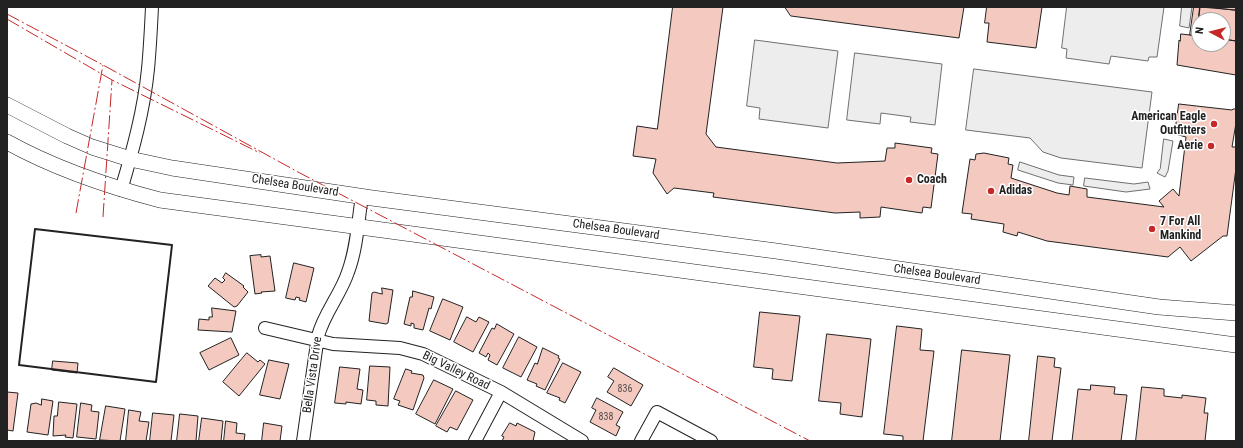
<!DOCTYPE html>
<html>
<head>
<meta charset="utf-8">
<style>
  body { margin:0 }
  #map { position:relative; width:1243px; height:448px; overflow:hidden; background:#fff; font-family:"Roboto Condensed",sans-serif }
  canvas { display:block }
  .frame { position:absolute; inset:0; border:8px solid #222; pointer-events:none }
  .north { position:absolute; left:1191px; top:12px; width:40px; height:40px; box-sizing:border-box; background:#fff; border:1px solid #a7a7a7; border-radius:50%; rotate:277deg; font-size:11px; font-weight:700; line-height:16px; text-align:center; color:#222 }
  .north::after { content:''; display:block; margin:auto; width:14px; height:18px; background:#c62828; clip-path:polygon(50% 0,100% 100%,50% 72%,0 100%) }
</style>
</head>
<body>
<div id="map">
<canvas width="1243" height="448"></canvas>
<div class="frame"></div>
<div class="north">N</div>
</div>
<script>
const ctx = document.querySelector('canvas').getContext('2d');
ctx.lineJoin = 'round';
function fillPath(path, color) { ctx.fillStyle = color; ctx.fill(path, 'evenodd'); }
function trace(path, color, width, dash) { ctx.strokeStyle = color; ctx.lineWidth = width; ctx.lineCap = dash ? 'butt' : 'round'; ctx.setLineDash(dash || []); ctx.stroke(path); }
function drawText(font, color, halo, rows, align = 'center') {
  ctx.font = font + ' "Roboto Condensed",sans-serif'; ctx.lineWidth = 3; ctx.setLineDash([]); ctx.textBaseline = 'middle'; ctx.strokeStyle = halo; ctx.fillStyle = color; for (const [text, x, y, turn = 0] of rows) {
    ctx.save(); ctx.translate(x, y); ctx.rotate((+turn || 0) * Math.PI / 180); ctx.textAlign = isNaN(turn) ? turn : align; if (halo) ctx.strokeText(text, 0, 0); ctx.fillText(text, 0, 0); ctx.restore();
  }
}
const parking = new Path2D(`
  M1067,7H1164L1157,57H1149L1148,61L1111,56L1109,64L1066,58L1067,49L1062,48Z
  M1182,7H1192L1189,28L1180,26Z
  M755,40L838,51L828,128L759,119L760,108L747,106Z
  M855,53L942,64L935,125L910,122L911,117L881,113L880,124L847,120Z
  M974,69L1152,92L1142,168L1061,158L1043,152L1030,138L966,130Z
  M1164,139L1173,141L1168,171L1165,177L1157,173L1160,169Z
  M1020,162L1059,175L1074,177L1073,185L1058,183L1018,170Z
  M1085,178L1134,184L1148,182L1150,189L1126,192L1084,186Z`);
fillPath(parking, '#ededed');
trace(parking, '#6f6f6f', 1);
const building = new Path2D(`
  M673,7H723L706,134L716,147L837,163L885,161L887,148H895V143L932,148L931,153L938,154L931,208L923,207L922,213L881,207L880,217L860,218V212L835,213L713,197L714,193L674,188L667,194L653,173L656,159L633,156L637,126L657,129Z
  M785,7H964L959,38L791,16Z
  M987,7H1042L1036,48L987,42L989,23H985Z
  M1194,7H1200L1197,36L1190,35Z
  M1200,7L1236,10V41L1223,39V20H1199V36H1197Z
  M1209,7H1236V10Z
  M1181,34L1199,36V44H1223V39L1236,41V75L1177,65L1179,40L1180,41Z
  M1179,104L1232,110L1233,109H1236V123L1232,147H1236V168L1227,236H1223L1191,261L1180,247L1168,257L1047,241L1018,232L1017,236L1003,232L1004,224L971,219L972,214L962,213L970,159L975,160L976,154L984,153L1009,158L1008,164L1013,165L1011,178L1057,193L1069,195L1070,186L1087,189V197L1164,207L1159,201L1173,189L1179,196L1186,137L1175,134Z
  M261,255V257L270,256L275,291L261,292L262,293L255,294L250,256Z
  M294,263L314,268L306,302L299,300L300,298L296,297L295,300L286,298Z
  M226,273L244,286L243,287L248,292L237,306L234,307L208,286L215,278L222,283L225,280L223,278Z
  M382,288L393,290L388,323L386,324L369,321L372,293L374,292L382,294Z
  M413,291L434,297L431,309L429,308L423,330L414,328V324L411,323V326L404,324L410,297H412Z
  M443,299L463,307L450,340L430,331Z
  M212,308L236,311L232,332L198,330L199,319L209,320V317H212Z
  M760,312L800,316L792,381L772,379L773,369L754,367Z
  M467,317L476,322L479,317L489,322L473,352L454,342Z
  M497,324L514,334L497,365L488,360L490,355L488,353L486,357L479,353L492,328L494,329Z
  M897,326L922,329L920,350L934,351L923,441H903V436L884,434Z
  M827,334L871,339L862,417L840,414L841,403L819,401Z
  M519,337L537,347L521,377L503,368Z
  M231,338L239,355L209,370L200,353Z
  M543,348L559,356L558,358L560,359L545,390L536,386L537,384L527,380L535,363L537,364Z
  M962,350L1010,355L1000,441H952Z
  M247,353L258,362L260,360L265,364L239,396L223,382Z
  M1038,356L1055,358L1054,367L1061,368L1052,441H1029Z
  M269,360L289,364L280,399L260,395Z
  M53,361L78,363L77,373L52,370Z
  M563,363L581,372L565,403L559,400L560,398L547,393Z
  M370,366L390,367L388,406L376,405V401L367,400Z
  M340,367L360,369L357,389L363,390L361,404L346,402V404L335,403Z
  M614,368L643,385L631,406L607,392L614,381L608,377Z
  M406,369L412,371L411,373L423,375L424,378L413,410L398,405L400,401L394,399Z
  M434,380L453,389L435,424L416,414Z
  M1091,385L1115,387L1114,394L1127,395L1121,441H1072L1078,389L1090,390Z
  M1142,387L1164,389V396L1182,398V395L1206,398L1204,413H1208L1205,441H1136Z
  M456,391L473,400L457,430L450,427L447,432L436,426Z
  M7,392L18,393L13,431L7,430Z
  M597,398L623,412L616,425L620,427L616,436L590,422L596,410L592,408Z
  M42,399L53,401L48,435L27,432L31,404L36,403L41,405Z
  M59,402L77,404L73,438L65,437L66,435L53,436L54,416H57Z
  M81,403L92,405L91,411L99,412L96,439L77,437Z
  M106,406L125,409L120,441L100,440Z
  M129,410L141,412L139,421L149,422L146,441H126Z
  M153,413L174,415L171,441H150Z
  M180,414L198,416L196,441H177Z
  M202,418L223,421L221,441H199Z
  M226,421L237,423L236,433L245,434L244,441H224Z
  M264,423L282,426L280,441H262Z
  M510,423L516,426L517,423L535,432L533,441H502L504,437L502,436Z`);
fillPath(building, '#f3c9c0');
trace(building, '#222', 1);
const minor = new Path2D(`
  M121,190C133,150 144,110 148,69C150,48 151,28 152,7
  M265,328L333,344L400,348L423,354L501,392L582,441
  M303,441L318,336C324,313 341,294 348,272C357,248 358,221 362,196
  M475,441L501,392
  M641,441L657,412L711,441`);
const major = new Path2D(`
  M7,105L67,136L92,147L130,159L172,168L372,198L776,251L1159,307L1236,313
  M7,142C56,169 106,186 160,200L1236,345`);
trace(minor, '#222', 14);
trace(major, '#222', 16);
trace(minor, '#fff', 12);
trace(major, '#fff', 15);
trace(new Path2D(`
  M35,229L172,245L156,382L19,365Z`), '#222', 2);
trace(new Path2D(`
  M7,14L103,65L298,172L810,441
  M7,19L112,80L260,153
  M76,213L103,65
  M103,217L112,80`), '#c62828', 1, [14, 3, 2, 3]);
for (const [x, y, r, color] of [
  [1214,124,4,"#c62828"],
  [1211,146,4,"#c62828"],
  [909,180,4,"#c62828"],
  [991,191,4,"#c62828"],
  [1152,229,4,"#c62828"]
]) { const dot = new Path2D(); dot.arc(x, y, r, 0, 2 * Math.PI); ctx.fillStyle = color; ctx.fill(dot); trace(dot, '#fff', 1.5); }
drawText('10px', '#564c4a', null, [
  ["836",625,389],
  ["838",606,417]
]);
drawText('bold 12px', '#222', '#fff', [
  ["American Eagle",1206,117,"right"],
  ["Outfitters",1206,131,"right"],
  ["Aerie",1203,146,"right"],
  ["Coach",917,180],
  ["Adidas",999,191],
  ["7 For All",1160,222],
  ["Mankind",1160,236]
], 'left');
drawText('12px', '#222', '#fff', [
  ["Chelsea Boulevard",295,186,9],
  ["Chelsea Boulevard",616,230,8],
  ["Chelsea Boulevard",937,275,8],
  ["Big Valley Road",456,371,26],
  ["Bella Vista Drive",313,375,-82]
]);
</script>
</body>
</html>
